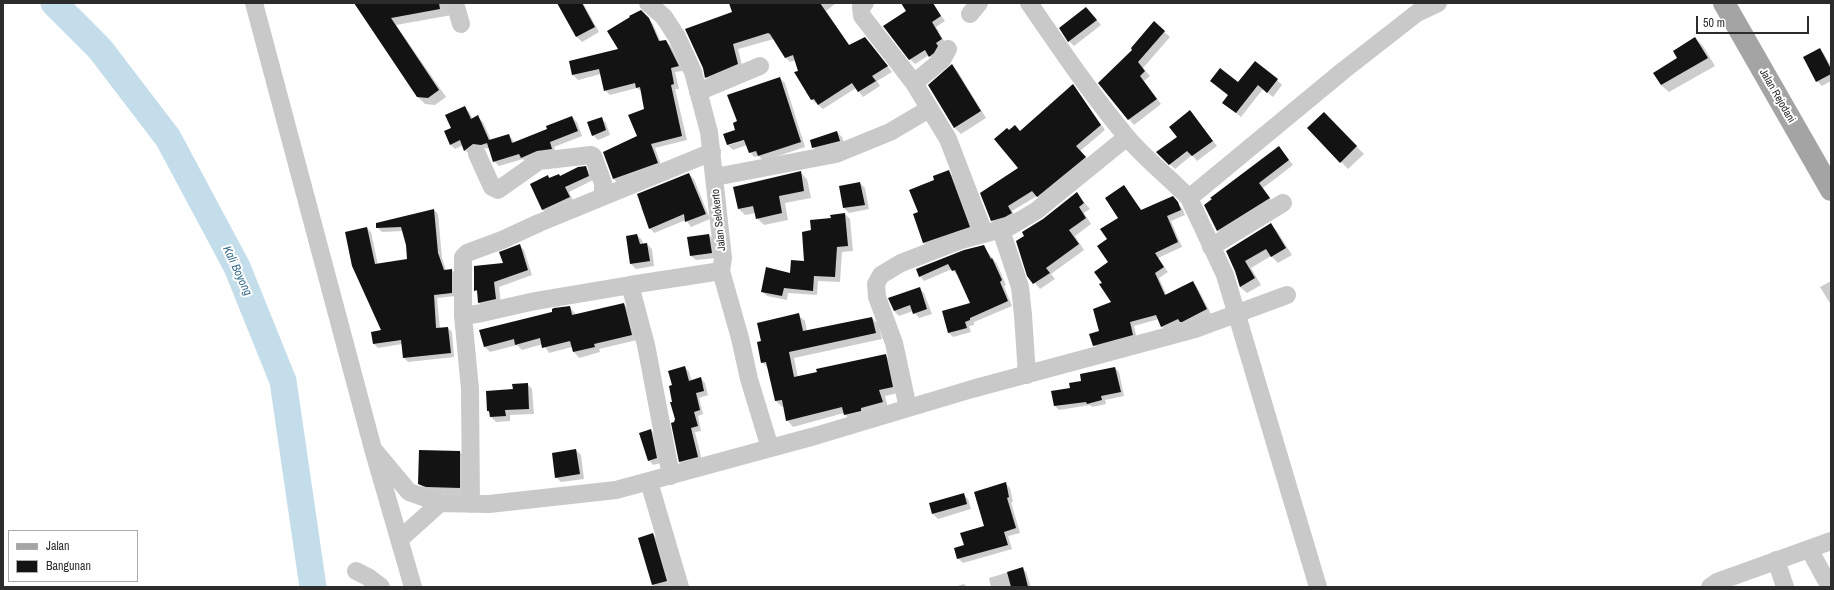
<!DOCTYPE html>
<html>
<head>
<meta charset="utf-8">
<style>
  body { margin:0 }
  #map { position:relative; width:1834px; height:590px; overflow:hidden; background:#fff; font-family:"Archivo Narrow",sans-serif }
  canvas { display:block }
  .frame { position:absolute; inset:0; border:4px solid #2c2c2c; pointer-events:none }
  .legend { position:absolute; left:8px; top:530px; width:130px; height:52px; box-sizing:border-box; background:#fff; border:1px solid #ababab; margin:0; padding:5px 7px; list-style:none; font-size:12px; color:#2c2c2c }
  .legend li { display:flex; align-items:center; gap:8px; height:20px }
  .legend b { width:20px; border:1px solid #ababab }
  .scale { position:absolute; left:1696px; top:16px; width:113px; height:18px; box-sizing:border-box; border:2px solid #2c2c2c; border-top:0; padding-left:5px; font-size:12px; line-height:14px; white-space:nowrap; color:#2c2c2c; -webkit-text-stroke:3px #fff; paint-order:stroke }
</style>
</head>
<body>
<div id="map">
<canvas width="1834" height="590"></canvas>
<div class="frame"></div>
<ul class="legend">
<li><b style="height:5px;background:#a4a4a4"></b>Jalan</li>
<li><b style="height:11px;background:#131313"></b>Bangunan</li>
</ul>
<div class="scale">50 m</div>
</div>
<script>
const ctx = document.querySelector('canvas').getContext('2d');
ctx.lineJoin = 'round';
function fillPath(path, color) { ctx.fillStyle = color; ctx.fill(path, 'evenodd'); }
function trace(path, color, width, dash) { ctx.strokeStyle = color; ctx.lineWidth = width; ctx.lineCap = dash ? 'butt' : 'round'; ctx.setLineDash(dash || []); ctx.stroke(path); }
function drawText(font, color, halo, rows, align = 'center') {
  ctx.font = font + ' "Archivo Narrow",sans-serif'; ctx.lineWidth = 4; ctx.setLineDash([]); ctx.textBaseline = 'middle'; ctx.strokeStyle = halo; ctx.fillStyle = color; for (const [text, x, y, turn = 0] of rows) {
    ctx.save(); ctx.translate(x, y); ctx.rotate((+turn || 0) * Math.PI / 180); ctx.textAlign = isNaN(turn) ? turn : align; if (halo) ctx.strokeText(text, 0, 0); ctx.fillText(text, 0, 0); ctx.restore();
  }
}
fillPath(new Path2D(`
  M356,3H376L377,5L389,3H452V15L396,25L446,97L435,105L425,104L418,97Z
  M566,3H583L599,32L582,42L577,37L560,6Z
  M730,3H836L826,11L850,46L870,43L892,72L877,81L880,86L863,97L856,88L823,109L812,100L795,73L799,71L796,60L790,62L785,57L774,39L738,49L743,69L711,82L706,77L733,13Z
  M902,3H932L945,21L936,27L946,44L934,61L929,55L915,64L910,59L908,12Z
  M1091,13L1101,25L1074,46L1069,41Z
  M648,18L653,24L661,42L666,41L671,46L683,71L675,72L679,89H675L687,140L655,148L662,168L618,184L614,179L604,153L638,136L645,110L642,92L637,88L610,95L605,90L601,74L578,80L573,75L570,62L619,50Z
  M1154,23L1170,37L1143,68L1150,76L1144,81L1161,104L1134,125L1115,102Z
  M1695,38L1703,46L1715,66L1669,92L1661,85L1679,58Z
  M1820,49L1824,54L1831,66V81L1822,86L1817,81Z
  M952,65L958,72L986,118L961,134L955,128L929,86Z
  M780,78L785,83L805,147L763,161L759,156L754,157L750,152L747,145L733,150L728,145L737,131ZM749,137V139L729,145V143Z
  M1277,80L1282,85L1273,97L1263,89L1241,117L1223,103L1229,96L1211,81L1238,84Z
  M1073,86L1105,130L1080,151L1090,162L1042,201L1037,196L1012,211L1016,218L996,225L992,221L1019,168L1009,131L1021,132Z
  M465,107L469,112L473,119L478,117L483,122L491,140L509,135L515,143L549,129L572,117L577,122L582,136L554,147L556,154L526,162L523,159L499,166L494,161L490,148L478,149L470,155L465,150L463,145L455,149L450,144L452,128Z
  M1323,113L1364,154L1348,169L1308,128Z
  M1194,117L1217,146L1197,161L1192,155L1175,169L1158,153L1178,137Z
  M601,118L606,123L610,135L598,140L593,135Z
  M837,132L842,137L845,146L818,152L813,147Z
  M1283,152L1293,165L1263,188L1274,204L1222,235L1218,231Z
  M585,167L590,172L593,180L569,192L574,202L547,214L543,210L531,185L560,177Z
  M948,171L953,176L975,232L929,248L924,243L914,215L920,213L935,180Z
  M800,172L807,179L811,198L785,203L788,220L764,225L757,218L756,213L745,215L738,208Z
  M689,174L694,179L710,219L691,227L686,220L654,233L650,228L641,208Z
  M860,183L865,188L869,209L849,213L844,208L841,187Z
  M1124,187L1142,211L1172,198L1182,208L1185,215L1171,221L1182,247L1158,258L1168,272L1159,278L1167,296L1193,282L1197,287L1211,314L1166,331L1162,327L1159,319L1134,326L1137,339L1098,350L1094,345L1112,303L1103,283L1110,263L1108,239L1119,218Z
  M1076,193L1090,209L1084,213L1091,224L1075,236L1084,250L1051,274L1055,279L1040,289L1028,275L1026,236Z
  M434,210L438,214L442,258L446,270H452L456,274V296L437,298L440,329L448,328L452,332L454,357L408,362L404,358L402,344L378,348L374,344L383,331L367,228L371,232L378,265L408,260L407,244L403,231L382,232L377,227Z
  M845,214L850,219L853,251L842,252L840,282L818,281L817,295L788,293L787,300L767,296L762,291L791,274L805,262L812,231L832,219Z
  M1270,224L1277,231L1292,255L1278,263L1271,256L1251,268L1261,285L1247,293L1240,287L1235,270Z
  M637,235L642,240L643,244H647L652,249L654,266L636,269L631,264L627,237Z
  M709,235L714,240L716,258L696,260L691,256Z
  M519,245L524,250L532,275L499,287L501,304L484,307L479,303L478,294L475,290L504,263Z
  M983,246L997,264L1006,285L1004,286L1012,306L974,322V325L969,326L971,332L953,337L948,332L972,304L958,274L957,275L952,269L924,281L920,276Z
  M1831,281V305L1820,287Z
  M919,288L924,293L932,314L919,318L913,311L899,316L894,311Z
  M624,304L629,310L637,340L599,349L600,352L579,358L574,352L572,347L549,353L543,344L522,350L517,345L490,352L485,347L481,331L570,307L576,315Z
  M798,315L805,321L807,331L872,318L878,324L882,339L794,358L798,377L885,355L892,361L898,393L885,396L888,408L851,421L844,413L793,427L787,420L784,406L782,407L776,401L768,368L762,362Z
  M685,367L689,372L692,381L701,378L705,383L708,395L699,398L703,414L698,416L701,431L695,432L702,461L684,466L680,462L673,386Z
  M1115,368L1119,372L1124,396L1105,400L1106,404L1092,407L1090,405L1059,410L1055,406L1072,389L1083,381Z
  M527,384L532,389L534,414L510,415V421L496,422L491,417L490,413L488,411L514,390Z
  M651,430L656,435L661,463L653,465L649,460Z
  M576,450L581,455L584,479L561,482L556,477Z
  M460,452L467,459V495L435,494L426,491L419,484Z
  M1005,483L1010,488L1013,502H1011L1020,533L1008,536L1012,549L963,563L958,558L965,546L985,527Z
  M963,494L968,499L971,509L938,519L933,514Z
  M653,534L658,539L672,586L655,587L653,585L639,539Z
  M1022,568L1026,572L1031,587H991L989,578Z
  M964,584L967,587H954Z`), '#0003');
trace(new Path2D(`
  M54,3L100,49L168,138L237,267L283,381L313,587`), '#c4ddea', 27);
fillPath(new Path2D(`
  M354,3H374L375,4L439,3L440,9L391,18L439,90L428,98L417,97Z
  M557,3H582L595,27L576,37Z
  M729,3H820L849,45L865,37L888,66L872,76L876,81L858,92L852,83L818,105L814,99L811,100L794,72L798,71L793,55L785,58L770,34L768,33L733,44L738,64L705,78L703,68L685,29L732,12Z
  M901,3H933L941,16L932,22L942,39L936,43L938,46L934,53L929,57L925,50L909,60L883,26L906,11Z
  M1086,7L1097,20L1068,42L1059,28Z
  M641,10L649,18L659,41L666,40L679,66L671,68L674,84L671,85L682,136L651,144L658,163L613,179L603,152L637,136L628,115L644,109L640,87L636,88L635,83L604,91L599,69L572,75L569,61L618,49L607,31L630,17L629,16Z
  M1154,21L1165,31L1138,62L1145,71L1140,76L1157,99L1128,120L1098,83L1132,50L1131,48Z
  M1695,37L1708,58L1661,85L1653,73L1677,58L1673,51Z
  M1820,48L1831,69V74L1816,82L1803,57Z
  M1255,61L1278,79L1267,93L1258,85L1236,113L1222,103L1228,95L1210,81L1220,68L1238,82Z
  M952,64L981,111L954,128L928,85Z
  M780,77L801,142L758,156L756,151L749,153L744,140L727,145L723,134L735,130L733,123L737,121L727,95Z
  M1073,84L1101,125L1076,146L1086,157L1037,197L1032,191L1008,206L1012,213L1005,217L991,221L980,193L1018,168L994,139L1007,128L1009,130L1015,125L1020,131Z
  M465,106L471,119L478,115L489,140L509,134L512,143L547,129L546,126L572,116L578,131L550,142L552,149L537,151L521,158L519,154L493,162L487,143L481,145L473,144L464,151L460,140L450,145L444,131L451,128L445,115Z
  M1190,110L1213,141L1192,156L1187,151L1169,165L1156,152L1177,137L1169,127Z
  M1324,112L1357,146L1340,163L1307,128Z
  M602,117L606,130L592,136L587,122Z
  M837,131L840,141L812,148L810,140Z
  M1279,146L1289,160L1259,183L1270,198L1217,231L1204,205L1212,199L1210,198Z
  M586,166L589,176L565,187L570,197L542,210L530,184L548,175L549,178L559,174L560,176L578,167Z
  M949,170L970,227L923,243L913,214L918,212L909,190L934,180L933,176Z
  M801,171L804,191L779,196L782,213L756,219L753,206L738,209L733,187Z
  M689,173L706,214L685,222L684,214L649,229L637,194Z
  M860,182L865,205L843,208L839,186Z
  M1124,185L1141,210L1173,196L1178,202L1181,210L1167,216L1178,242L1155,253L1164,267L1155,273L1165,295L1193,281L1207,309L1182,322H1180L1178,319L1161,327L1156,315L1130,322L1133,335L1093,346L1089,334L1099,331L1093,309L1111,302L1099,284L1102,283L1094,272L1108,262L1097,246L1107,239L1100,229L1118,218L1105,198Z
  M1077,192L1084,203L1079,207L1086,218L1069,230L1079,244L1046,268L1050,273L1033,284L1027,276L1016,241L1024,236L1022,232L1043,219Z
  M434,209L438,253L444,270L452,269V293L434,295L436,328L448,327L451,353L403,358L401,340L373,344L371,332L381,330L352,266L345,232L367,227L375,264L407,259L406,245L401,227L376,228V223Z
  M845,213L848,246L837,247L835,277L814,276L813,291L784,288L782,296L761,292L766,267L790,273L791,260L804,261L802,232L811,230L810,220L831,218L830,215Z
  M1271,223L1286,248L1271,257L1266,249L1245,261L1255,278L1240,287L1235,271L1226,251Z
  M637,234L640,244L647,243L650,261L630,264L626,236Z
  M709,234L712,253L690,256L687,237Z
  M520,244L528,270L494,282L496,299L478,303L477,290L474,291V266L503,263L499,252Z
  M984,245L991,259L992,258L1002,280L1000,282L1008,301L970,318V320L965,322L967,328L948,333L942,311L970,303L955,270L952,271L948,264L919,277L916,269L964,250Z
  M920,287L927,309L913,314L910,305L894,311L888,298Z
  M624,303L632,335L594,344L595,347L573,352L570,341L542,348L540,338L515,345L514,339L484,347L479,330L552,312V309L554,308L570,306L572,315Z
  M799,313L803,331L872,317L876,333L789,352L794,377L817,372L816,369L886,354L893,387L879,390L883,402L861,408V411L844,415L842,407L786,421L782,400L775,401L766,362L761,363L757,342L761,341L757,323Z
  M685,366L689,381L701,377L704,391L696,393L700,410L694,412L698,426L691,428L698,457L679,462L671,423L674,422L675,419L670,402H672L669,386L672,385L668,371Z
  M1115,367L1121,392L1101,396L1102,400L1087,404L1086,402L1054,406L1051,391L1070,388L1069,383L1081,381L1080,374Z
  M528,383L529,409L505,410L506,416L490,417L489,411H487L486,391L513,389L512,384Z
  M651,429L657,458L648,461L639,433Z
  M576,449L580,474L555,478L552,453Z
  M419,450L460,451V488L426,487L418,484Z
  M1006,482L1009,497L1007,498L1016,528L1004,532L1008,545L957,559L954,548L964,545L960,533L984,526L974,492Z
  M964,493L967,504L932,514L929,503Z
  M653,533L667,581L652,585L638,538Z
  M1023,567L1028,587H1011L1007,572Z`), '#131313');
trace(new Path2D(`
  M254,3L373,449L413,587
  M455,3L461,24
  M648,3L664,17L677,37L693,72L709,132L723,258L721,271L740,338L749,379L770,448
  M865,3L861,7L862,16L914,83L948,139L984,233
  M1029,3C1060,48 1091,94 1126,136C1145,159 1169,177 1189,198
  M970,14L979,3
  M914,83L942,60L948,49
  M698,92L760,66
  M477,154L492,187L498,190L539,161L591,155L593,156L603,183V196
  M715,177L836,154L890,132L929,109
  M1001,230L1020,287L1023,315L1027,375
  M1211,247L1283,203
  M630,285L721,271
  M463,316V257L467,253L502,240L539,223L712,152
  M908,408L894,343L877,297L876,284L881,275L901,263L961,240L1009,227L1036,211L1127,137
  M373,449L409,492L440,503L489,504L616,490L815,436L972,389L1195,329L1287,295
  M649,482L680,587
  M471,504L470,389L463,316L482,313L535,301L630,285L646,345L671,476
  M399,540L440,503
  M1809,549L1830,587
  M1776,560L1785,587
  M356,571L368,577L381,587
  M1318,587L1225,275L1189,198L1344,70L1417,13L1438,3
  M1710,587L1717,582L1831,541`), '#c9c9c9', 18);
trace(new Path2D(`
  M1724,3L1831,190`), '#a4a4a4', 22);
drawText('11px', '#2c2c2c', '#fff', [
  ["Jalan Rejodani",1777,96,60],
  ["Jalan Selokerto",719,220,-96]
]);
drawText('italic 12px', '#3a708d', '#fff', [
  ["Kali Boyong",237,271,65]
]);
</script>
</body>
</html>
